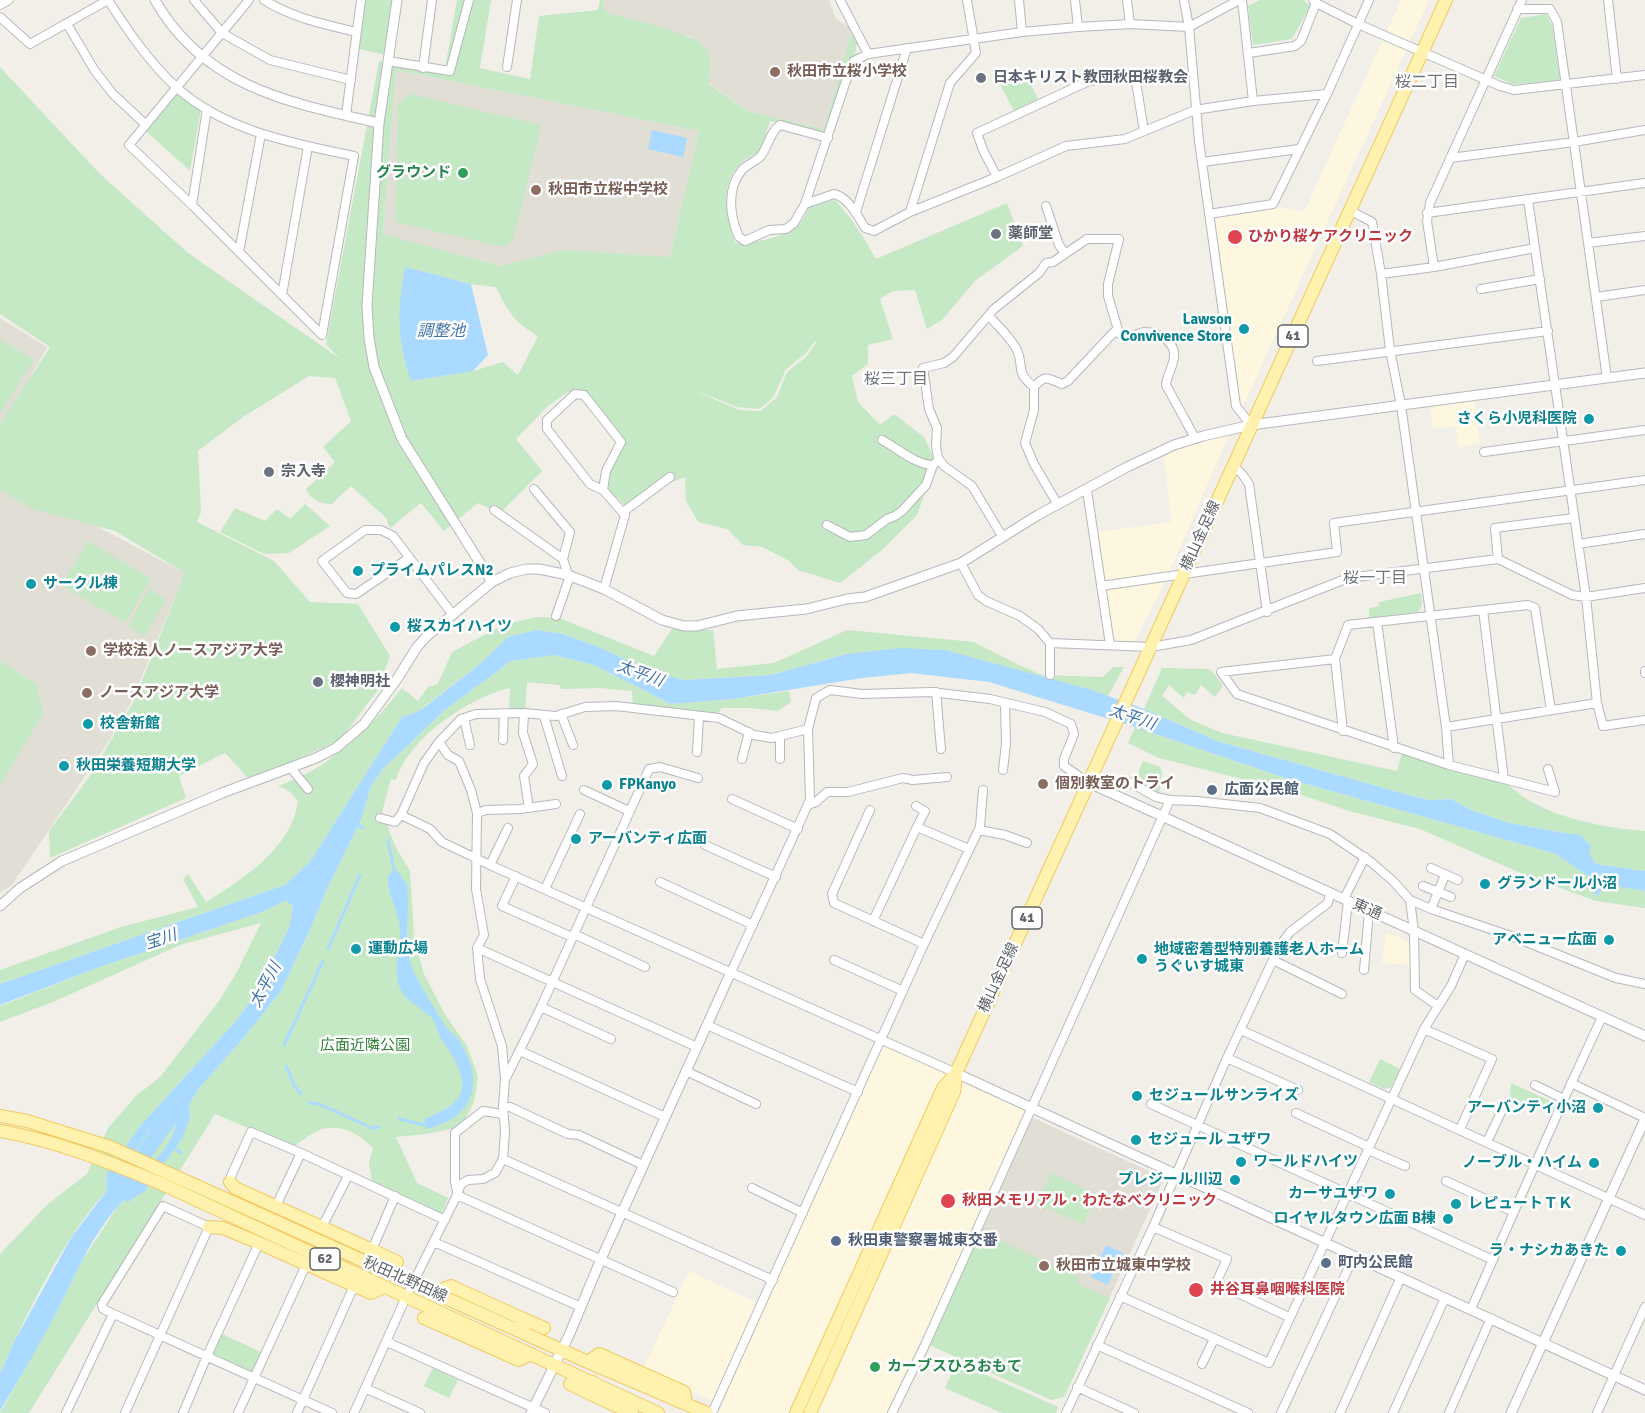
<!DOCTYPE html>
<html>
<head>
<meta charset="utf-8">
<style>
  body { margin:0 }
  canvas { display:block; background:#f1efe8 }
</style>
</head>
<body>
<canvas width="1645" height="1413"></canvas>
<script>
const ctx = document.querySelector('canvas').getContext('2d');
ctx.lineJoin = 'round';
function fillPath(path, color) { ctx.fillStyle = color; ctx.fill(path, 'evenodd'); }
function trace(path, color, width, dash) { ctx.strokeStyle = color; ctx.lineWidth = width; ctx.lineCap = dash ? 'butt' : 'round'; ctx.setLineDash(dash || []); ctx.stroke(path); }
function drawText(font, color, halo, rows, align = 'center') {
  ctx.font = font + ' Signika,"Noto Sans JP",sans-serif'; ctx.lineWidth = 5; ctx.setLineDash([]); ctx.textBaseline = 'middle'; ctx.strokeStyle = halo; ctx.fillStyle = color; for (const [text, x, y, turn = 0] of rows) {
    ctx.save(); ctx.translate(x, y); ctx.rotate((+turn || 0) * Math.PI / 180); ctx.textAlign = isNaN(turn) ? turn : align; if (halo) ctx.strokeText(text, 0, 0); ctx.fillText(text, 0, 0); ctx.restore();
  }
}
fillPath(new Path2D(`
  M1401,0H1429L1243,406L1240,404L1215,221L1219,216L1279,207L1304,212Z
  M1474,399L1480,444L1459,447L1456,426L1433,429L1430,405Z
  M1229,435L1159,595L1129,650L1113,640L1097,532L1171,522L1164,454L1195,441Z
  M1386,932L1411,943L1412,965L1382,963Z
  M876,1042L1028,1110L887,1413H718L721,1405L644,1368L689,1271L758,1303Z`), '#fef7e0');
fillPath(new Path2D(`
  M604,0H829L836,19L853,29L825,129L747,111L709,83L710,61L691,37L608,13L603,5Z
  M396,70L699,131L670,257L562,250L502,266L383,235Z
  M0,318L47,347L0,430Z
  M0,475L185,573L131,703L110,739L12,885L0,893V786L43,714L37,684L0,661Z
  M1031,1117L1162,1177L1163,1181L1064,1397L1051,1400L979,1230Z`), '#e1ded6');
fillPath(new Path2D(`
  M366,0H393L386,55L359,49Z
  M457,0H491L480,68L530,79L539,16L598,10L600,0H604L603,5L608,13C628,19 694,33 705,47C713,57 709,72 709,84L747,111L824,129L853,29L858,36L854,61L828,138L770,121C767,129 765,139 761,147C756,157 746,157 740,164C718,187 727,218 735,243C748,245 789,236 798,226C803,221 806,212 810,206L835,200C852,218 864,238 876,259L1007,203L1023,246L976,280L942,320L927,329L915,290L893,291L880,299L893,339L868,345V364L852,376L858,402L880,425L894,414L924,437L936,463L917,515L881,551L840,583L798,570L789,561L762,547L743,545L727,529L698,522L686,501L685,477L661,486L629,510L618,498L610,494L606,477L624,438L590,395L568,392L549,405L516,439L542,471L500,513L478,503L444,531L421,503L390,528L386,518L351,486L332,504C321,504 310,500 306,489L335,462L323,447L351,421L335,378L309,376L243,417L198,451L201,512L197,522L274,561L310,602L358,604L390,656L378,690L340,740L250,780L225,753L179,776L186,798L50,858L49,831L90,776L134,701L185,573L115,531L32,509L0,490V424L50,347L0,314V67L99,173L188,253L339,358L326,344L379,61L444,74ZM396,70L699,131L670,257L562,250L501,266L383,234ZM405,267L471,284L496,287C508,312 514,322 538,336L518,375L503,362L473,371L411,381ZM815,341L816,343L806,357L787,372L777,397L761,411L739,410L684,386L737,407L759,409L773,398L786,369L805,354Z
  M1260,0H1304L1310,6L1292,39L1253,45L1248,6Z
  M1546,14L1552,25L1560,81L1512,84L1494,76L1521,18Z
  M1023,69L1038,99L1014,111L998,81Z
  M181,94L201,109L190,171L146,131L175,95Z
  M411,94L541,125L513,241L503,247L395,222L398,103Z
  M0,339L34,360L0,414Z
  M305,504L330,526L289,553L264,554L220,532L235,508L265,521L277,509L290,519Z
  M88,541L151,579L125,623L62,585Z
  M149,589L166,600L145,636L128,626Z
  M1421,593L1422,605L1418,612L1369,618V608L1379,606V602Z
  M536,617L559,618L654,656L672,629L713,630L717,669L774,663L847,630L974,642L1019,665L1042,675L1103,677L1113,667H1124L1108,696L1092,690L847,654L771,675L684,680L642,668L604,649L563,634L536,630L508,637L480,664L417,712L402,717L310,862L285,885L0,984V970L121,927L198,907L183,879L188,874L206,902C243,879 292,848 298,801L289,791L278,786C332,767 367,731 402,688L418,701L428,687L438,684L452,652L503,625Z
  M554,655L594,665L671,704L733,699L789,691L791,702L778,711L750,708H722L716,715L633,706L632,691L600,688L562,689L559,685L527,682L525,711L509,710L510,688C468,698 409,738 396,780L391,779L382,812L396,848L410,871L414,939L424,974L444,1013L467,1046L478,1076L474,1102L461,1127L426,1134L396,1137L417,1183L448,1198L440,1216L372,1183L369,1162L373,1148C359,1134 343,1124 322,1129C312,1132 301,1142 293,1147L215,1114L29,1413H0L51,1322L82,1261L116,1209L124,1200L128,1202L190,1117L189,1104L200,1087L241,1041L281,991L312,925L327,889L361,820L371,786L382,770L445,710L511,661Z
  M0,661L37,684L43,714L0,786Z
  M1162,668L1210,669L1223,685L1215,697L1201,685L1195,695L1187,692L1184,698L1169,685L1162,696L1191,720L1222,733L1397,771L1402,753L1509,785C1539,816 1603,828 1645,831V871L1596,864C1589,855 1585,844 1578,834H1570L1509,823L1471,810L1451,799L1430,800L1412,796L1217,741L1144,709Z
  M1135,727L1285,778L1553,853C1570,861 1581,873 1597,881L1594,894L1598,896L1605,884L1645,891V908L1596,901L1525,875L1420,829L1349,811L1296,793L1159,758L1128,743Z
  M1143,761L1160,767L1162,772L1159,794L1135,782Z
  M286,899L293,907L289,928L257,992L236,1021L140,1126L107,1173L106,1186L108,1189C61,1242 28,1310 0,1374V1254L48,1204L87,1174L108,1128L136,1096L160,1077L219,1001L237,972L261,923L180,945L53,1002L0,1022V1006L97,968L262,912Z
  M1380,1059L1400,1069L1391,1087L1384,1089L1369,1082Z
  M1511,1083L1559,1105L1556,1111L1535,1101L1531,1102L1529,1106L1510,1100Z
  M166,1114L177,1118C171,1151 151,1164 127,1185L115,1180L147,1134Z
  M1051,1173L1097,1194L1083,1225L1046,1207L1044,1210L1036,1206Z
  M979,1230L1079,1278L1077,1283L1110,1298L1064,1397L1051,1400L927,1344Z
  M218,1332L265,1354L254,1378L207,1356Z
  M957,1362L1058,1407L1056,1413H1002L945,1388Z
  M433,1368L458,1380L449,1398L424,1386Z`), '#c5e8c5');
fillPath(new Path2D(`
  M652,130L687,138L683,157L648,149Z
  M405,267L471,284L488,355L473,371L411,381C397,338 397,312 405,267Z
  M536,630L563,634L604,649L642,668L684,680L771,675L847,654L900,648L945,650L1092,690L1144,709L1217,741L1412,796L1430,800L1451,799L1471,810L1509,823L1570,834H1579L1591,846C1587,853 1592,858 1596,864L1645,871V891L1605,884L1598,896L1594,894L1597,881C1581,873 1569,861 1553,853L1285,778L1135,727L989,682L911,673L862,678L733,699L671,704L594,665L554,655L511,661L445,710L382,770L371,786L361,820L327,889L312,925L281,991L241,1041L200,1087L189,1104L190,1117L183,1137L144,1192L128,1202L124,1200C91,1233 73,1282 51,1323C35,1353 17,1382 0,1411V1374L14,1342L71,1238L108,1189L106,1186L107,1173L140,1126L236,1021L257,992L289,928L293,907L286,900L262,912L97,968L0,1005V984L285,885L310,862L402,717L417,712L426,706L480,664L508,637ZM166,1114L177,1118C172,1149 153,1162 131,1183L127,1185L115,1180L147,1134Z
  M394,870H397L407,885C410,909 404,934 409,959C412,973 438,1015 447,1028C451,1033 456,1036 459,1041C486,1082 474,1118 426,1129L424,1119C475,1100 469,1080 442,1040C438,1034 437,1025 433,1019C423,1008 405,1002 400,988C392,968 402,949 400,929C399,910 387,895 388,876Z
  M1106,1245L1123,1253L1108,1285L1091,1277Z`), '#aadaff');
trace(new Path2D(`
  M355,823L363,828
  M388,840L394,870
  M328,949L360,875
  M284,1045L323,961
  M286,1066L294,1085L301,1094
  M310,1103L319,1104L372,1128L379,1127
  M399,1119L425,1125
  M176,1149L181,1153`), '#aadaff', 3);
trace(new Path2D(`
  M110,1201L184,1098`), '#aadaff', 16);
const minor = new Path2D(`
  M194,0L222,33L270,60L351,80
  M264,0C293,18 324,24 356,32
  M840,0L868,54
  M1019,0L1022,32
  M1075,0L1078,27
  M1127,0L1130,24
  M1184,0L1189,27L1199,141L1236,406L1251,425
  M1242,0L1253,101
  M1313,0L1316,3L1358,24L1500,86L1514,90L1645,75
  M1608,0L1617,79
  M0,5L9,0
  M1517,9H1550L1557,22L1607,378
  M0,17L30,44L108,0C128,31 149,62 176,87C225,131 292,143 354,156L322,335L192,205L129,145L249,0
  M67,24L95,71L113,94L145,124
  M1249,53L1295,46L1301,41L1316,3
  M388,61L450,71L469,0
  M507,67L517,0
  M423,68L432,0
  M346,115L361,0
  M828,138L780,125C769,133 769,146 760,157C755,162 746,165 742,170C726,189 730,217 739,237L745,241L769,230L786,229L794,223L805,204L850,69L854,61L868,54L1022,32L1078,27L1130,24L1189,27L1239,0
  M1450,158L1574,142L1645,130
  M1202,162L1299,149
  M997,177L983,150L977,133L1089,81L1126,78L1136,82L1144,131
  M1528,200L1586,597L1597,703L1603,726L1645,720
  M805,204L834,194C848,197 858,216 865,228L874,231L910,212L997,177L1066,146L1125,139L1195,110L1253,101L1327,94
  M192,205L207,109
  M1046,206L1059,245L1065,254
  M1351,211L1372,222L1381,274L1390,350L1401,405L1446,727L1449,765
  M856,212L907,48
  M910,212L950,83L976,53L967,0
  M1427,213L1645,183
  M1209,214L1273,204L1327,94L1369,0
  M1588,243L1645,236
  M239,252L261,134
  M1434,267L1535,248
  M1381,274L1434,267L1427,221L1430,203L1522,0
  M1481,289L1540,279
  M282,295L308,146
  M1596,297L1645,290
  M989,316C998,326 1011,338 1017,350C1025,368 1014,371 1034,387
  M1317,361L1548,331
  M882,440C899,449 914,464 933,465
  M1484,452L1645,430
  M1233,465L1242,474L1249,484L1267,612
  M534,489L570,532L563,559L568,575
  M603,490L590,484L547,429V420L575,394L584,395L621,442L606,471L603,490L625,515L604,589
  M1087,490L1110,645
  M1058,505L1034,464L1025,443L1034,410V387C1045,374 1048,378 1062,384L1068,381L1114,332L1131,337C1136,335 1140,332 1145,332C1158,332 1176,342 1174,357C1173,367 1167,375 1166,385L1195,438
  M494,510L563,559
  M623,512L670,477
  M827,525L850,537L866,535L887,519L895,516L902,511L926,485L933,465L939,460
  M1002,536L972,486L944,466L938,458L936,446L937,428L929,409L923,368L944,363L953,357L994,309L1039,273L1046,263L1053,262L1087,239H1119L1108,284V296L1119,333
  M1578,544L1645,534
  M409,558L356,594L347,593L322,561L365,530H381L393,536L453,615
  M1498,559L1495,528L1574,518
  M961,563L978,595L986,601L1020,616L1038,629L1050,643V675
  M1101,586L1337,552L1334,523L1645,480
  M1483,610L1504,779
  M556,616L570,576
  M1377,622L1394,748
  M1050,643L1151,647L1191,640L1348,578L1498,559L1572,595L1586,597L1645,588
  M1335,659L1343,731
  M1645,671V673
  M936,692L941,749
  M524,713L523,733L533,764L524,776L529,808
  M561,714L573,745
  M544,716L562,776
  M464,718L470,745
  M1446,727L1597,703
  M780,736V759
  M503,740L504,713
  M439,742L448,755L459,761L471,790L477,813
  M697,752L699,716
  M742,759L749,732
  M291,768L308,789
  M1548,769L1555,792L1449,765L1237,694L1221,672L1335,659L1348,625L1528,605L1535,608L1551,710
  M1003,770L1006,744L1005,703
  M1129,782L1156,797L1170,800
  M584,790L629,811
  M732,799L798,829
  M808,805L816,802L827,792H848L903,778L913,780L947,777
  M916,806L925,811L917,827
  M870,810L832,894L834,903L924,944
  M401,815L424,763L439,742L461,719L476,714L524,713L556,716L585,707L616,706L719,718L754,735L772,738L808,729
  M380,818L395,822L401,815L430,829L442,842L490,865L956,1073
  M979,830L1005,835L1027,843
  M705,845L776,877
  M490,865L508,828
  M1431,868L1458,880
  M516,876L502,906L572,937
  M660,882L753,925
  M1423,886L1451,897
  M545,889L580,814
  M1344,899L1365,857
  M1410,900L1414,931L1415,990L1438,1006
  M1431,909L1445,875
  M873,921L917,827L969,849
  M574,934L645,967
  M477,948L697,1047
  M1342,953L1348,901
  M834,960L903,991
  M1273,960L1342,994
  M1364,970L1369,911
  M731,972L810,800L808,729L816,698L830,690L862,694L931,692L990,699L1045,712L1071,724L1074,734L1064,759V766L1089,783
  M541,1007L611,1039
  M707,1025L858,1092
  M1424,1029L1492,1059L1460,1129
  M1241,1030L1645,1215
  M520,1051L665,1117
  M1227,1058L1298,1090
  M686,1071L756,1104
  M506,1078L541,1007L649,769L660,767L698,778
  M1571,1083L1645,1118
  M1535,1085L1564,1099
  M1151,1104L1493,1260
  M503,1107H510L568,1134L579,1135L643,1165
  M1296,1113L1369,1147
  M1487,1142L1503,1108
  M1368,1150L1405,1166
  M503,1159L773,1280
  M1446,1181L1514,1212
  M230,1182L231,1176L251,1132L301,1153L445,1220
  M752,1188L803,1213
  M457,1192L455,1181V1133L483,1111L503,1114
  M457,1195L673,1292
  M276,1206L301,1153
  M322,1227L348,1176
  M1153,1227L1227,1259L1216,1283L1289,1317
  M434,1242L581,1307
  M372,1250L395,1196
  M1120,1296L1269,1363L1424,1029L1451,986L1465,954
  M1471,1309L1564,1099L1602,1017
  M387,1342L545,1413
  M1097,1345L1248,1413
  M1202,1364L1214,1339
  M1077,1387L1134,1413
  M365,1388L420,1413
  M66,1413L113,1314
  M125,1413L209,1227L163,1206L102,1304L103,1309C179,1344 256,1379 332,1413
  M183,1413L207,1356L259,1243
  M238,1413L306,1265
  M297,1413L354,1286
  M354,1413L406,1297L457,1195L461,1184L468,1180L483,1179L495,1173L503,1159L505,1131L503,1107L505,1079L502,1046L480,979L477,948L484,935L476,889L477,813L486,810L520,809L556,804
  M712,1413L924,944L980,827L983,790
  M892,1413L925,1345L1170,800L1197,801L1260,808L1330,834L1371,862L1393,881L1410,900L1431,909L1514,937L1616,978L1645,984
  M1066,1413L1153,1227L1227,1058L1279,947L1290,932L1328,903L1330,893
  M1281,1413L1354,1256
  M1340,1413L1401,1277
  M1393,1413L1445,1298
  M1449,1413L1491,1318
  M1597,1413L1645,1307`);
const tertiary = new Path2D(`
  M155,0C204,87 290,103 379,123
  M397,0L379,123L367,305L369,338L374,367L402,439L492,582
  M1089,783L1645,1036
  M0,906L20,888L62,861L222,793L316,758L336,748L364,724L397,679L417,647L427,636L492,582L510,573L527,569H539L568,575L604,589L662,620L684,626H697L737,616L806,609L847,599L865,597L961,563L1038,515L1127,467L1174,445L1203,436L1251,425L1645,373
  M956,1073L1645,1390
  M531,1413L570,1333L601,1259L731,972
  M1511,1413L1645,1119`);
const primary = new Path2D(`
  M0,1116L27,1121L110,1147L588,1362L707,1413
  M0,1131C57,1141 109,1162 162,1184L658,1413
  M230,1182L235,1188L372,1250L378,1268
  M209,1227L223,1228L259,1243L371,1293L384,1287
  M372,1250L397,1262
  M433,1293L451,1286L521,1318L524,1333
  M443,1314L447,1328L519,1360L531,1354
  M424,1318L447,1328
  M521,1318L544,1328
  M588,1362L599,1354L684,1392L686,1404
  M593,1382L597,1397L632,1413
  M570,1384L597,1397
  M796,1413L943,1088L956,1073L1446,0
  M810,1413L954,1092L956,1074`);
trace(minor, '#b5b8bc', 10);
trace(tertiary, '#b5b8bc', 11);
trace(primary, '#f2c960', 14);
trace(minor, '#fff', 8);
trace(tertiary, '#fff', 9);
trace(primary, '#fff2af', 12);
for (const [x, y, r, color] of [
  [775,72,6,"#8d6e63"],
  [981,78,6,"#6b7280"],
  [463,173,6,"#2e9e5b"],
  [536,190,6,"#8d6e63"],
  [996,234,6,"#6b7280"],
  [1235,237,8,"#e0444e"],
  [1244,329,6,"#0f9aa8"],
  [1589,419,6,"#0f9aa8"],
  [269,472,6,"#6b7280"],
  [358,571,6,"#0f9aa8"],
  [31,584,6,"#0f9aa8"],
  [395,627,6,"#0f9aa8"],
  [91,651,6,"#8d6e63"],
  [318,682,6,"#6b7280"],
  [87,693,6,"#8d6e63"],
  [88,724,6,"#0f9aa8"],
  [64,766,6,"#0f9aa8"],
  [1043,784,6,"#8d6e63"],
  [607,785,6,"#0f9aa8"],
  [1212,790,6,"#5c6f8a"],
  [576,839,6,"#0f9aa8"],
  [1485,884,6,"#0f9aa8"],
  [1609,940,6,"#0f9aa8"],
  [356,949,6,"#0f9aa8"],
  [1142,959,6,"#0f9aa8"],
  [1137,1096,6,"#0f9aa8"],
  [1598,1108,6,"#0f9aa8"],
  [1136,1140,6,"#0f9aa8"],
  [1241,1162,6,"#0f9aa8"],
  [1594,1163,6,"#0f9aa8"],
  [1235,1180,6,"#0f9aa8"],
  [1390,1194,6,"#0f9aa8"],
  [948,1201,8,"#e0444e"],
  [1456,1204,6,"#0f9aa8"],
  [1448,1219,6,"#0f9aa8"],
  [836,1241,6,"#5c6f8a"],
  [1621,1251,6,"#0f9aa8"],
  [1326,1263,6,"#5c6f8a"],
  [1044,1266,6,"#8d6e63"],
  [1196,1290,8,"#e0444e"],
  [875,1367,6,"#2e9e5b"]
]) { const dot = new Path2D(); dot.arc(x, y, r, 0, 2 * Math.PI); ctx.fillStyle = color; ctx.fill(dot); trace(dot, '#fff', 2); }
for (const [x, y, w] of [
  [1293,336,30],
  [1027,918,30],
  [325,1259,30]
]) { const box = new Path2D(); box.roundRect(x - w / 2, y - 11, w, 22, 4.5); ctx.fillStyle = '#fff'; ctx.fill(box); trace(box, '#5f6368', 1.5); }
drawText('bold 14px', '#5f6368', null, [
  ["41",1293,336],
  ["41",1027,918],
  ["62",325,1259]
]);
drawText('bold 15px', '#785e54', '#fff', [
  ["秋田市立桜小学校",787,72],
  ["秋田市立桜中学校",548,190],
  ["学校法人ノースアジア大学",103,651],
  ["ノースアジア大学",99,693],
  ["個別教室のトライ",1055,784],
  ["秋田市立城東中学校",1056,1266]
], 'left');
drawText('bold 15px', '#5b616d', '#fff', [
  ["日本キリスト教団秋田桜教会",993,78],
  ["薬師堂",1008,234],
  ["宗入寺",281,472],
  ["櫻神明社",330,682]
], 'left');
drawText('bold 15px', '#27864d', '#fff', [
  ["グラウンド",451,173],
  ["カーブスひろおもて",887,1367,"left"]
], 'right');
drawText('bold 15px', '#be3a42', '#fff', [
  ["ひかり桜ケアクリニック",1248,237],
  ["秋田メモリアル・わたなべクリニック",962,1201],
  ["井谷耳鼻咽喉科医院",1210,1290]
], 'left');
drawText('bold 15px', '#0d838f', '#fff', [
  ["Lawson",1232,320,"right"],
  ["Convivence Store",1232,337,"right"],
  ["さくら小児科医院",1577,419,"right"],
  ["プライムパレスN2",370,571],
  ["サークル棟",43,584],
  ["桜スカイハイツ",407,627],
  ["校舎新館",100,724],
  ["秋田栄養短期大学",76,766],
  ["FPKanyo",619,785],
  ["アーバンティ広面",588,839],
  ["グランドール小沼",1497,884],
  ["アベニュー広面",1597,940,"right"],
  ["運動広場",368,949],
  ["地域密着型特別養護老人ホーム",1154,950],
  ["うぐいす城東",1154,967],
  ["セジュールサンライズ",1149,1096],
  ["アーバンティ小沼",1586,1108,"right"],
  ["セジュール ユザワ",1148,1140],
  ["ワールドハイツ",1253,1162],
  ["ノーブル・ハイム",1582,1163,"right"],
  ["プレジール川辺",1223,1180,"right"],
  ["カーサユザワ",1378,1194,"right"],
  ["レピュートＴＫ",1468,1204],
  ["ロイヤルタウン広面 B棟",1436,1219,"right"],
  ["ラ・ナシカあきた",1609,1251,"right"]
], 'left');
drawText('15px', '#5f6368', '#fff', [
  ["横山金足線",1201,536,-66],
  ["東通",1367,910,24],
  ["横山金足線",999,978,-65],
  ["秋田北野田線",405,1280,24]
]);
drawText('bold 15px', '#4e5e75', '#fff', [
  ["広面公民館",1224,790],
  ["秋田東警察署城東交番",848,1241],
  ["町内公民館",1338,1263]
], 'left');
drawText('15px', '#348238', '#fff', [
  ["広面近隣公園",365,1046]
]);
drawText('16px', '#70757a', '#fff', [
  ["桜二丁目",1427,83],
  ["桜三丁目",896,380],
  ["桜一丁目",1375,579]
]);
drawText('italic 16px', '#4174aa', '#fff', [
  ["調整池",441,332],
  ["太平川",640,674,20],
  ["太平川",1132,718,19],
  ["宝川",161,940,-18],
  ["太平川",266,985,-62]
]);
</script>
</body>
</html>
